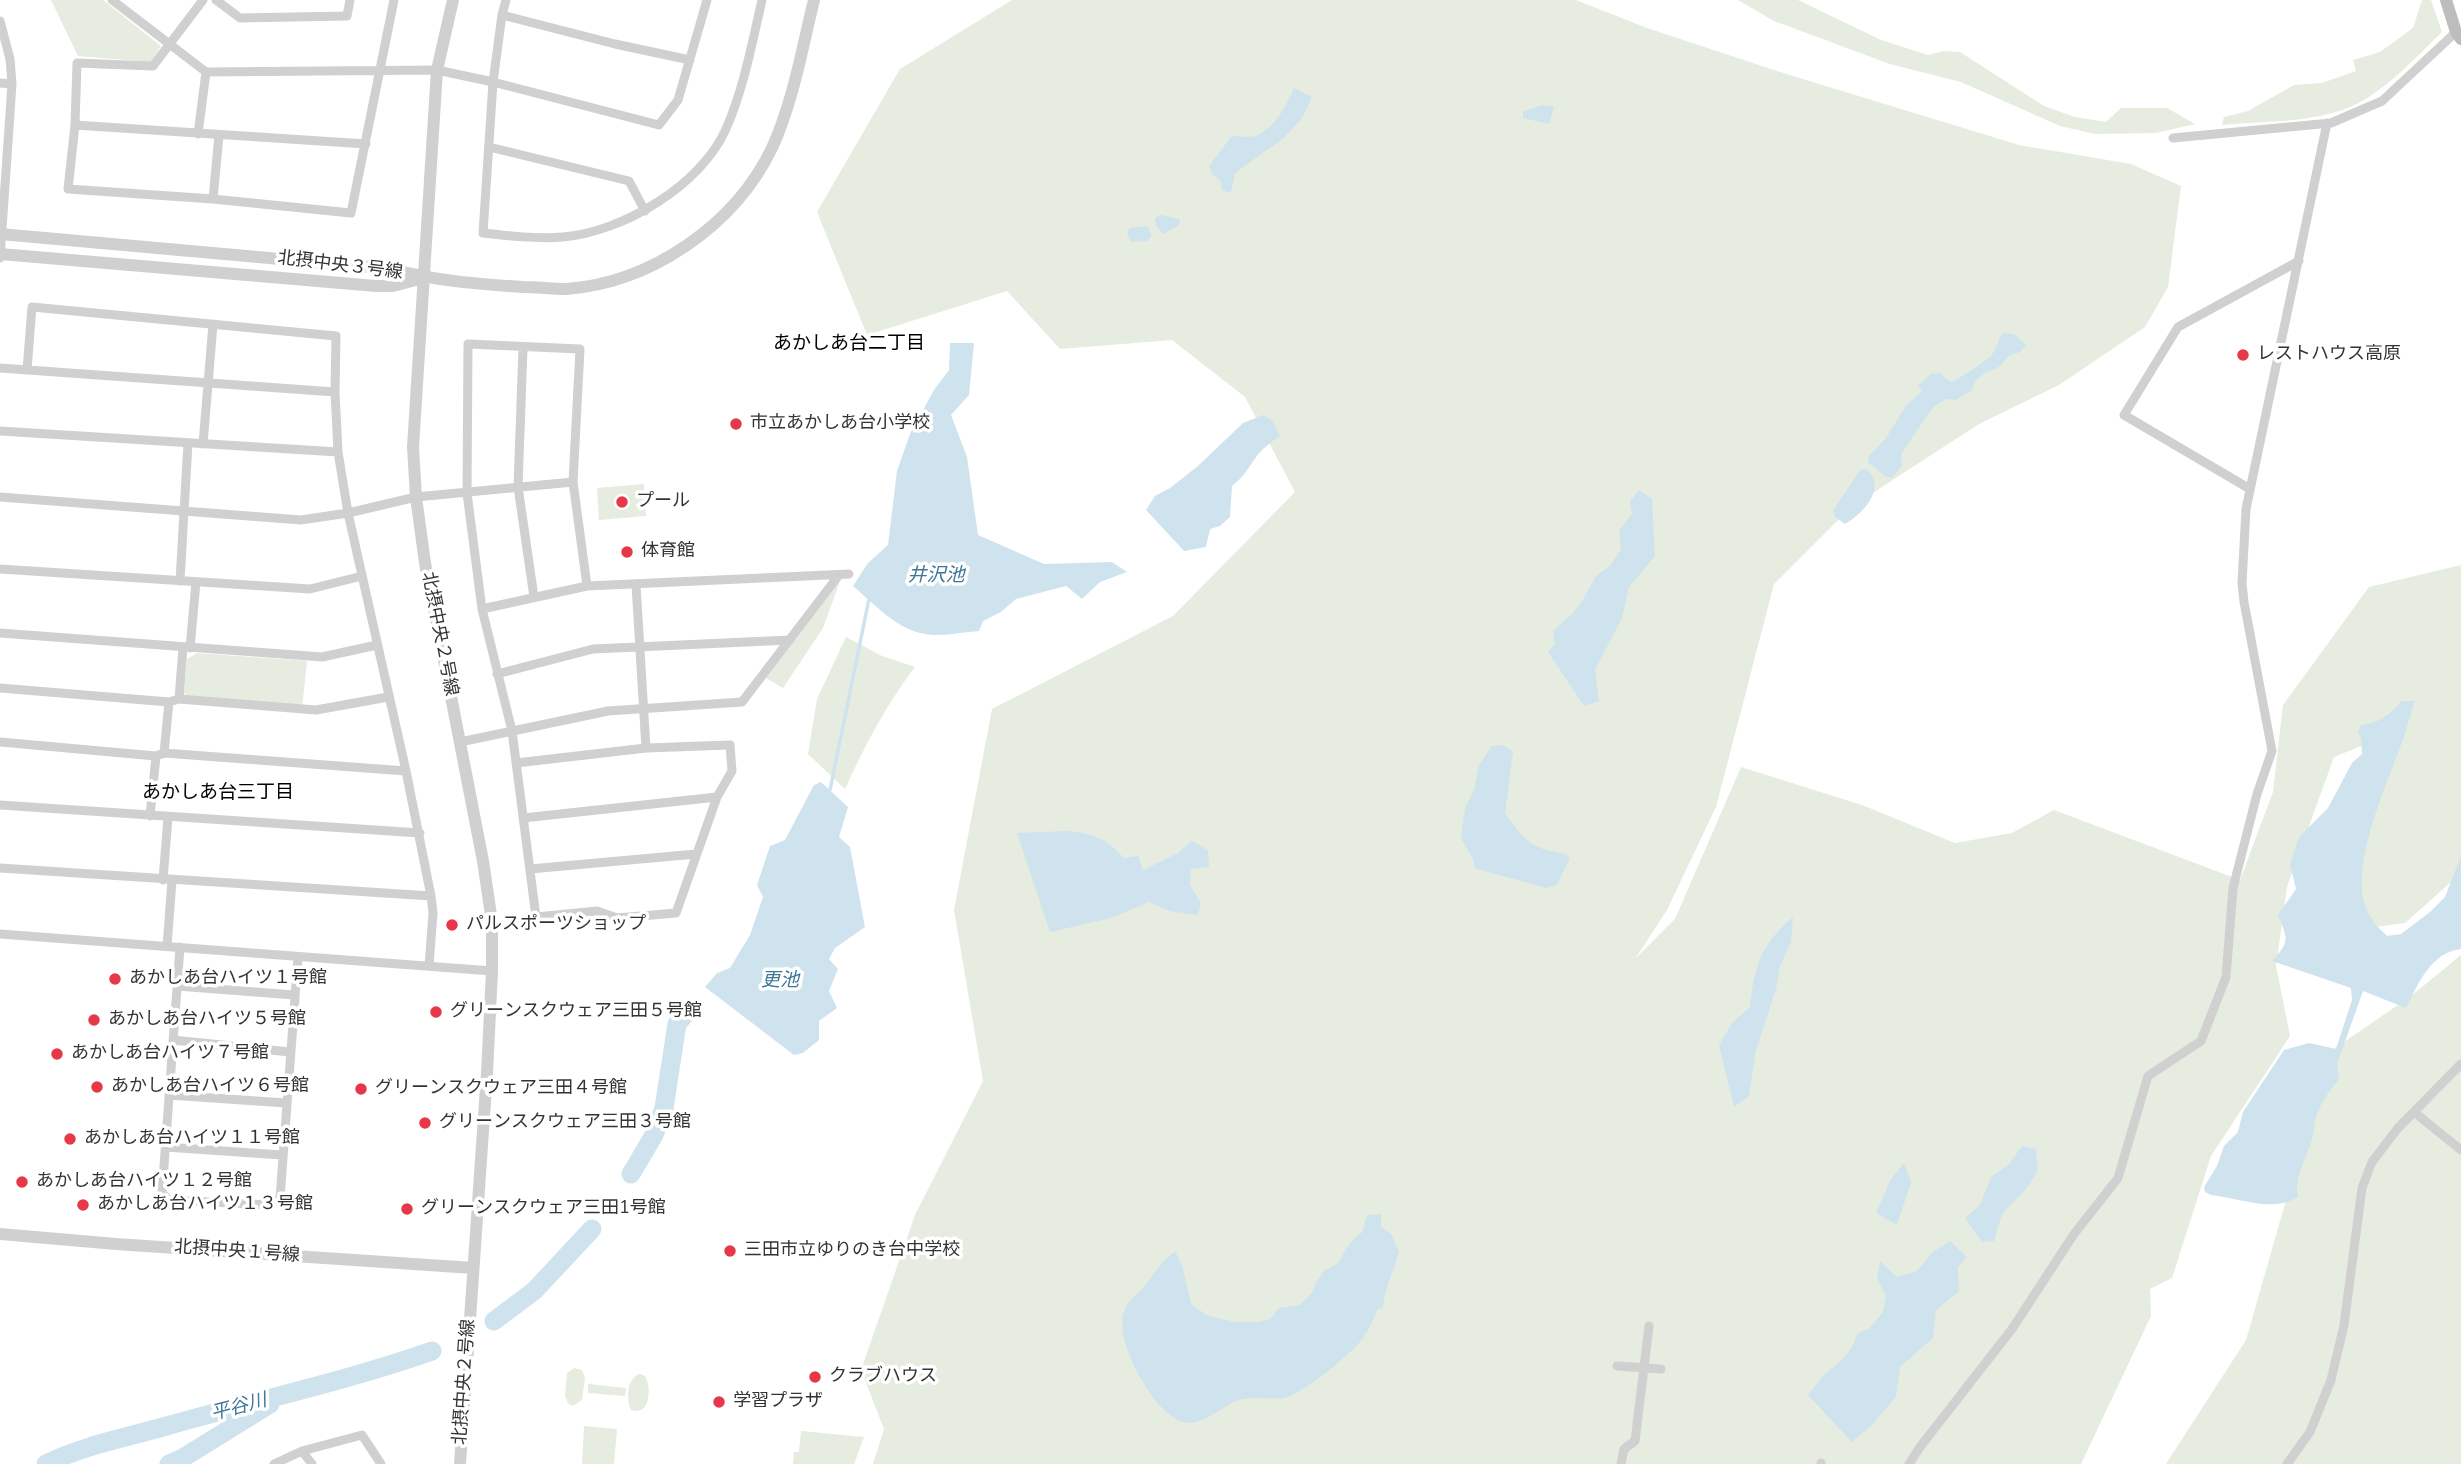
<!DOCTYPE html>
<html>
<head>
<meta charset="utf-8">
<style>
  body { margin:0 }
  canvas { display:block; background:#fff }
</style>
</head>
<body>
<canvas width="2461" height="1464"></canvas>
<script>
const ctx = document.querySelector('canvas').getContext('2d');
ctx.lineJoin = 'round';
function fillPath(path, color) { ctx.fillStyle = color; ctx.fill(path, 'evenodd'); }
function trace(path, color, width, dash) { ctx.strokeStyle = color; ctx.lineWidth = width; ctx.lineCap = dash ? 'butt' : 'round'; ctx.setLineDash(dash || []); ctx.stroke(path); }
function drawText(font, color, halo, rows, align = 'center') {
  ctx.font = font + ' "Nunito Sans","Noto Sans JP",sans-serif'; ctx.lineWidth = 7; ctx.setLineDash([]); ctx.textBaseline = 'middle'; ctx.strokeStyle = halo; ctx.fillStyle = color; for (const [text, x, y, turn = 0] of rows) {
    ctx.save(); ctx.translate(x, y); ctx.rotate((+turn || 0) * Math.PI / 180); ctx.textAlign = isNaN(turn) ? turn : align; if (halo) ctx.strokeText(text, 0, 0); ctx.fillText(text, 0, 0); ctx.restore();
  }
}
fillPath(new Path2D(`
  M51,0H103L161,46L151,62L78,56Z
  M1012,0H1576L1647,28L1780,72L2019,145L2131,164L2181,186L2168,287L2145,327L2059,385L1979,424L1851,507L1774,584L1716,807L1667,910L1635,959L1675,919L1741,767L1862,805L1955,843L2012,833L2054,810L2240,880L2273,792L2283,705L2369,587L2461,565V873L2405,923L2368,928L2344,866L2394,733L2334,757L2287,887L2276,966L2290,1036L2211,1156L2172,1278L2150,1289L2151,1316L2081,1464H873L884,1429L861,1370L915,1215L983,1081L954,910L992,709L1173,616L1295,492L1245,397L1172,340L1060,349L1007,291L867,335L817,212L900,69Z
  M1738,0H1798L1881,40L1928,55L1944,51L1960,52L2044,106L2075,117L2106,122L2121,108H2167L2195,124L2156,133L2095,134L2060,126L1961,82L1890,64L1774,21Z
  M2422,0H2431L2442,32C2415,58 2381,96 2345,109C2307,123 2262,121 2222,125L2224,117L2248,111L2294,85L2322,83L2356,71L2353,60L2380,52L2413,28Z
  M644,484L646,516L599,520L597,488Z
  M840,581L823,628L783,688L766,678Z
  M846,637L882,656L915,667C886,705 865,745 845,789L808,754L817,699Z
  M197,653L307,661L302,709L191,701L184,693L187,659Z
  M2461,955V1464H2166L2246,1340L2328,1053L2411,996Z
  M574,1368L582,1370L585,1378L582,1400L573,1406L568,1403L565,1396L567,1373Z
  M640,1374L645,1376C652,1388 650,1417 631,1410C626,1399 627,1377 640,1374Z
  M588,1384L626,1388L625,1396L588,1393Z
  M584,1426L617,1429L614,1464H582Z
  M801,1431L864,1437L854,1464H793L794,1452H799Z`), '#e6ecdf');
fillPath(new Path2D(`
  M1294,88L1312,97L1302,118L1284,138L1235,173L1231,193L1222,190L1221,181L1213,175L1209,166L1232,136C1239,136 1250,138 1255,136C1273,131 1288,103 1294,88Z
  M1541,105L1554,107L1549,124L1523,118V112Z
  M1161,215L1180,219L1179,225L1163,234L1156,226L1155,218Z
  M1148,226L1151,236L1147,241L1131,242L1127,234L1130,228Z
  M2003,333L2014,334L2026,345L2020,352L2010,355L1999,367L1985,373L1975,381L1972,390L1956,400L1946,399L1933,407L1901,454L1902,466L1892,478L1885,476L1868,462V457L1886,438L1906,406L1922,391L1918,386L1931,374L1939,373L1951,382C1959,379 1989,360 1993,353C1997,347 1998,340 2003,333Z
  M950,343H974L969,395L951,415L967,457L978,535L1044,564L1112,562L1127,572L1100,582L1082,599L1066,586L1016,599L1001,612L983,621L979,631C962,632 942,637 925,634C897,630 873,603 853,586L868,563L888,545L897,471L910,434L934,390L949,370Z
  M1263,415L1272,420L1280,436C1270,443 1260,450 1254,460C1245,473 1245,475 1232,486L1230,517L1220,526L1210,529L1206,547L1184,551L1146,510L1155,496L1170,488L1198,466L1243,423Z
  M1866,469C1888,487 1863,514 1845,524L1835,517L1833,511L1860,470Z
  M1639,490L1652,499L1655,556L1629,587L1622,618L1595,670L1599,701L1584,706L1548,652L1555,644L1553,631L1573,613L1584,598L1596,576L1610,566L1621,549L1619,531L1632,514L1630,501Z
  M2402,701H2415C2410,714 2407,729 2402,742C2387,784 2351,862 2365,905C2369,919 2377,926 2387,936L2401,934L2430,912L2445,897L2461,856V949C2431,952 2418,984 2406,1008L2363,991L2337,1064L2339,1079C2329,1091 2321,1102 2316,1117C2314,1124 2314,1132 2312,1139C2306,1160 2294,1175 2298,1197C2271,1213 2239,1198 2211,1195L2205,1192L2204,1187L2217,1166L2224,1146L2238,1132L2243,1112L2284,1050L2309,1043L2336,1049L2352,1000L2351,988L2272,961C2290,942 2288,939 2278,915L2296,889L2290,864L2299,837L2328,808L2352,763L2362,754L2361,738L2358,733L2361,725C2381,722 2388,716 2402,701Z
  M1503,745L1513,752L1505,813C1515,828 1526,843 1543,849C1554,853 1561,850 1570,858L1557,885L1546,888L1474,868V861L1461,838L1465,808L1474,790L1479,765L1492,746Z
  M821,782L848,807L839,837L850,847L865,927L835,948L829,959L838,969L829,991L837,1008L819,1021V1040L803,1053L794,1055L705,987L717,973L730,968L750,935L763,897L757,885L770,846L785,840L814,785Z
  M1071,831C1096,835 1106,838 1124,858L1138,856L1143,870L1178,853L1192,841L1208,850L1209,867L1191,869L1190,885L1201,903L1198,915L1169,911L1149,902L1111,918L1050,932L1017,833Z
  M1793,917L1791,942L1780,966L1776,989L1756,1050L1749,1096L1734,1107L1719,1045L1732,1023L1750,1007C1755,964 1760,946 1793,917Z
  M2022,1146L2036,1149L2038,1170L2026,1189L2002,1214L1994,1241L1982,1242L1965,1218L1980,1205L1991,1177L2009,1164Z
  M1904,1163L1911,1182L1897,1225L1876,1213L1891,1179Z
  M1381,1214V1227L1391,1234L1399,1252C1394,1271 1385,1287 1383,1308L1378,1309C1373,1319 1369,1329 1363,1338C1352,1354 1302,1394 1284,1398C1269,1400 1250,1396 1236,1401C1221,1408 1205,1423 1188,1423C1157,1421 1116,1344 1123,1316C1126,1300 1138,1295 1147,1283C1156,1270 1163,1261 1175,1251L1182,1265L1191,1304L1208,1316L1236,1322H1258L1270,1319L1279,1308L1300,1305L1312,1293L1315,1284L1324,1271L1338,1263L1350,1243L1362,1232L1367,1215Z
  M1950,1241L1967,1257L1958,1267L1959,1291L1936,1310L1933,1338L1900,1367L1896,1397L1872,1425L1852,1442L1808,1395C1814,1388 1819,1379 1826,1373C1841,1361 1852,1353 1857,1334L1870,1328L1883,1312L1886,1296L1877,1279L1880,1261L1897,1277L1917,1271L1933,1252Z`), '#cfe3ee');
trace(new Path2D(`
  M830,790L869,599`), '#cfe3ee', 3.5);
trace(new Path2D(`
  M631,1174L654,1135L664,1108L677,1024L686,1013
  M494,1321L534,1291L592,1229
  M46,1464C82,1446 124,1438 163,1427C253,1401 344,1382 432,1351
  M169,1464L181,1459L270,1404`), '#cfe3ee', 19);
trace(new Path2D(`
  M112,0L206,72L437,70L493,82L659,125L678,100L707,0
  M203,0L153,66L77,63L75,125L68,189L213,199L351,213L394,0
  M216,0L240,18L347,16L350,0
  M506,0L502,15L493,82L483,233C509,236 536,239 563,237C623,232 701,185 726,129C744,88 752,43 762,0
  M502,15L615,44L690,60
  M0,21L10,59L12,84L0,258
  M0,83L12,84
  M75,125L366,144
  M198,134L206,72
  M2173,138L2331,123L2382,101L2456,32
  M489,147L629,181L645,211
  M213,199L219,135
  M523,348L518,487L534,597
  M0,368L335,392
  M27,370L32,307L336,336L335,392L338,452L348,513L406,771L431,896L433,913L429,966
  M0,431L338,452
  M203,444L213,324
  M2250,489L2124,415L2178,327L2299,261
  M0,497L301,520L348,513L416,497L573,482
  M0,569L310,589L362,576
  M180,581L188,443
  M636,585L646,748
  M482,609L587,586L849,574
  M0,633L322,657L377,645
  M190,648L196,582
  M497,674L593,649L790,640
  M0,688L169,702L179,699L316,710L388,697
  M179,699L183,647
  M0,742L156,756L164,753L406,771
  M460,742L608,711L742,702L839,575
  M164,753L169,702
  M516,763L646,748L730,745L732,771L717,797L676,913L617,918L597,911L536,917L512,731L482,609L467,493L468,344L580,349L573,482L587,586
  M0,805L420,833
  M150,816L156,756
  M523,818L717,797
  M0,868L431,896
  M530,869L696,854
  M163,880L168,817
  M0,934L492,971
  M167,946L172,881
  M180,947L162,1193L169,1200L270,1205L280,1198L298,957
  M177,986L294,995
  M173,1040L290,1052
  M169,1095L286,1103
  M2414,1112L2461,1150
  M165,1147L282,1155
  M1617,1366L1661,1369
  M302,1451L312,1464
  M274,1464L302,1451L362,1435L381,1464
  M1621,1464L1624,1449L1635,1441L1649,1326
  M1821,1464V1463
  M1909,1464L1920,1447L2012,1329L2074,1234L2118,1178L2148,1076L2201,1041L2226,977L2233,888L2257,794L2272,751L2244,602L2242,583L2246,509L2327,123
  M2287,1464L2310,1432L2331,1380L2344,1325L2362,1188L2372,1162L2398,1128L2461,1064`), '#d0d0d0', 9);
trace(new Path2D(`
  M453,0L437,70L413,447L416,497L425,563L483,861L492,922V971L487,1073L460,1464
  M0,234L392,269C435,281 479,284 523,287C537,287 552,289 566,289C651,283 735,225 772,148C793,102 802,49 814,0
  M0,254L376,286H393L423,278
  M0,1234L116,1244L473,1268`), '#d0d0d0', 12);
trace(new Path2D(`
  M2446,0L2456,32L2461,39`), '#bdbdbd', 12);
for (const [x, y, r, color] of [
  [2243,355,7,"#e73849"],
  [736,424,7,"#e73849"],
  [622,502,7,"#e73849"],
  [627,552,7,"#e73849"],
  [452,925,7,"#e73849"],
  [115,979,7,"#e73849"],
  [436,1012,7,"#e73849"],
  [94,1020,7,"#e73849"],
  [57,1054,7,"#e73849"],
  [97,1087,7,"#e73849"],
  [361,1089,7,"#e73849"],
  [425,1123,7,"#e73849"],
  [70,1139,7,"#e73849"],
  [22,1182,7,"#e73849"],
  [83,1205,7,"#e73849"],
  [407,1209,7,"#e73849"],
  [730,1251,7,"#e73849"],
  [815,1377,7,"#e73849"],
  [719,1402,7,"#e73849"]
]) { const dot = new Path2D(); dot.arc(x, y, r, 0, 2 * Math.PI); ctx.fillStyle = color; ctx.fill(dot); trace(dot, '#fff', 2.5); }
drawText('18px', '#333', '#fff', [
  ["北摂中央３号線",340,266,7],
  ["北摂中央２号線",439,634,79],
  ["北摂中央１号線",237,1252,4],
  ["北摂中央２号線",465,1382,-86]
]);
drawText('18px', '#333', '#fff', [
  ["レストハウス高原",2257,355],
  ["市立あかしあ台小学校",750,424],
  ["プール",636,502],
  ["体育館",641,552],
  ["パルスポーツショップ",466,925],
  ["あかしあ台ハイツ１号館",129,979],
  ["グリーンスクウェア三田５号館",450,1012],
  ["あかしあ台ハイツ５号館",108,1020],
  ["あかしあ台ハイツ７号館",71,1054],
  ["あかしあ台ハイツ６号館",111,1087],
  ["グリーンスクウェア三田４号館",375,1089],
  ["グリーンスクウェア三田３号館",439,1123],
  ["あかしあ台ハイツ１１号館",84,1139],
  ["あかしあ台ハイツ１２号館",36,1182],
  ["あかしあ台ハイツ１３号館",97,1205],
  ["グリーンスクウェア三田1号館",421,1209],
  ["三田市立ゆりのき台中学校",744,1251],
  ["クラブハウス",829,1377],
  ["学習プラザ",733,1402]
], 'left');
drawText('19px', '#000', '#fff', [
  ["あかしあ台二丁目",849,344],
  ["あかしあ台三丁目",218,793]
]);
drawText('italic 19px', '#3e7797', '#fff', [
  ["井沢池",936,576],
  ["更池",780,981],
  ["平谷川",239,1408,-15]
]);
</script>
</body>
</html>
